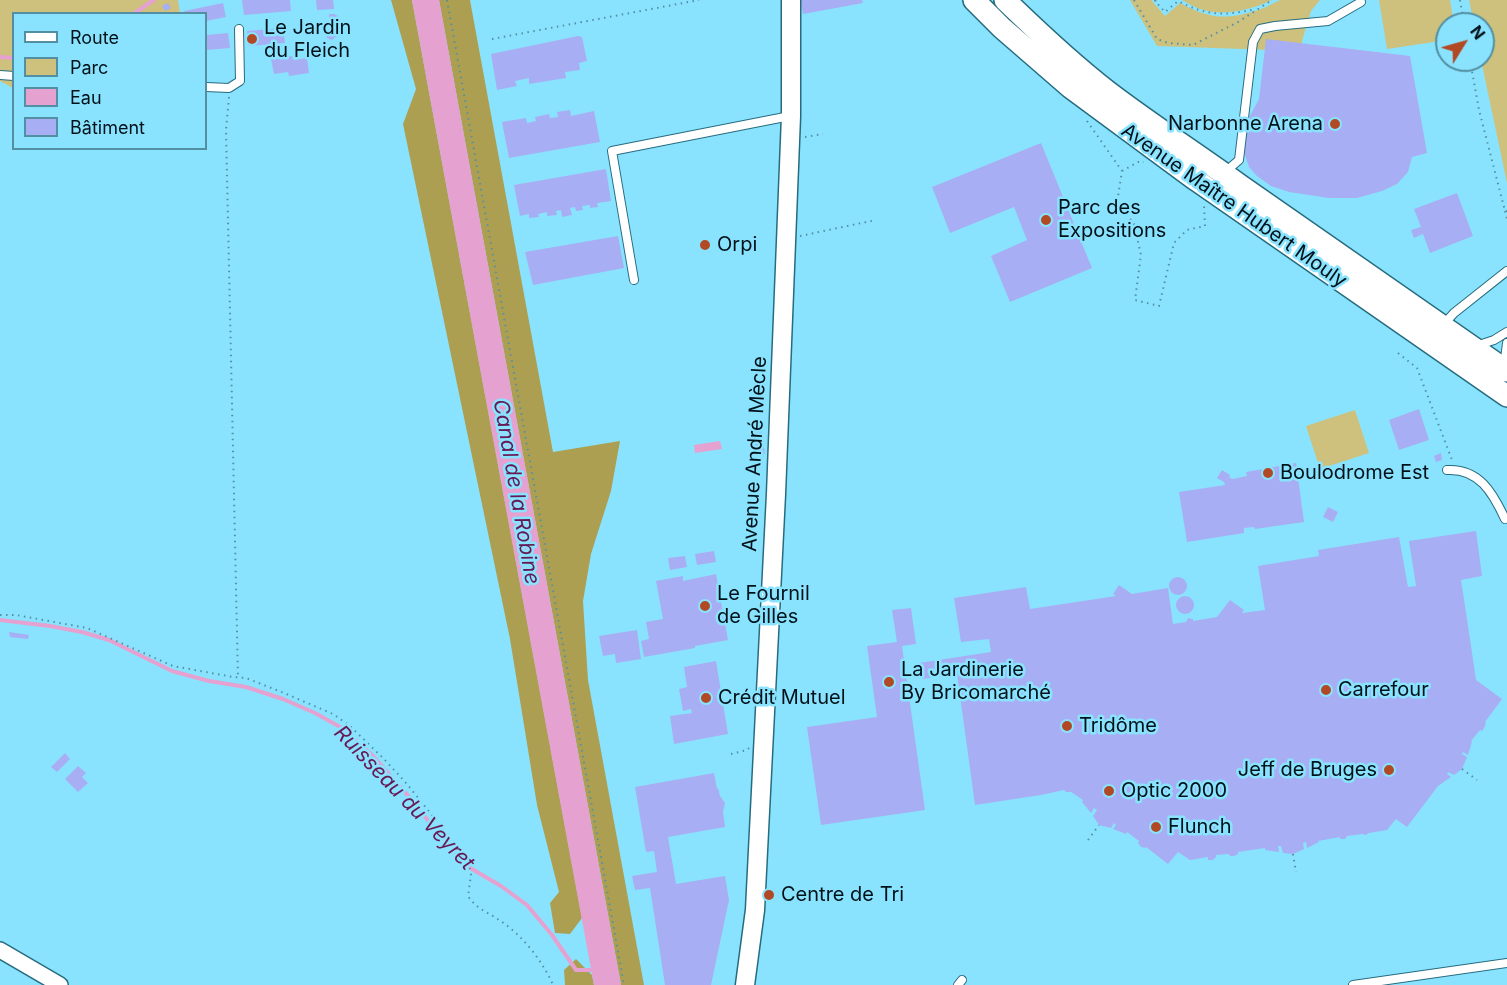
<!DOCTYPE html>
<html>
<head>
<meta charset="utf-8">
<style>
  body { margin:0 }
  #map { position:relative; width:1507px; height:985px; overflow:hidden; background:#8ae3fe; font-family:Inter,sans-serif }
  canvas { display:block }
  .legend { position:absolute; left:12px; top:12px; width:195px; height:138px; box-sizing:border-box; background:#8ae3fe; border:2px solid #538fa2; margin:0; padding:8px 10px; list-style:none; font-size:18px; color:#001219 }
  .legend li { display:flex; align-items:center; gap:12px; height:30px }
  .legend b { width:30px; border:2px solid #538fa2 }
  .north { position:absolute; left:1435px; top:12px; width:60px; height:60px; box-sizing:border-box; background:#8ae3fe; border:2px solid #538fa2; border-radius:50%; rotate:53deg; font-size:16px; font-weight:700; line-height:24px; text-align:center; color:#001219 }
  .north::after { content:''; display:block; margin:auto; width:21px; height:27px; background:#b14a24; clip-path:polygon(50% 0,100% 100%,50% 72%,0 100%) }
</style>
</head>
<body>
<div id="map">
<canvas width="1507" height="985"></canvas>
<ul class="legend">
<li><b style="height:8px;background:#fff"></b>Route</li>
<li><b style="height:16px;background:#cdc17d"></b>Parc</li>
<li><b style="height:16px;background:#e5a1cf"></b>Eau</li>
<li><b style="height:16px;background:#a7aef3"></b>Bâtiment</li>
</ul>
<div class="north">N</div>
</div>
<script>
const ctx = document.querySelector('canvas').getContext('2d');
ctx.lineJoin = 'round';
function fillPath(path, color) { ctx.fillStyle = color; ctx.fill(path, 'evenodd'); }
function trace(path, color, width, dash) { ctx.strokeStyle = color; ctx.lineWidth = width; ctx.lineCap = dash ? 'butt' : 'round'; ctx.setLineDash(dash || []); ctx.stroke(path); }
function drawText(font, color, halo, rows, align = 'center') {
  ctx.font = font + ' Inter,sans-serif'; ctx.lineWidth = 5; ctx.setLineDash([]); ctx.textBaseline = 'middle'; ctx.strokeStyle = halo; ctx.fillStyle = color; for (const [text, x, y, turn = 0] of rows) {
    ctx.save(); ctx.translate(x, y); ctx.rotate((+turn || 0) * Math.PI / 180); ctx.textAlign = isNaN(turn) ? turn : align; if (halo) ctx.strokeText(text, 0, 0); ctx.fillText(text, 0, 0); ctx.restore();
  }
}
fillPath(new Path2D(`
  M0,0H178L180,13L14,14L13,88L0,81Z
  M1130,0H1153L1152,1L1165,16L1180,3C1211,20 1228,20 1261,9C1268,7 1275,1 1282,0C1294,0 1308,0 1320,0L1311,11L1299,51L1157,46Z
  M1182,0H1272C1251,10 1223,17 1200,9C1194,7 1188,3 1182,0Z
  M1379,0H1450L1454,24H1447V40L1387,49Z
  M1469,0H1507V183L1481,60H1483V24H1474Z
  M1355,410L1369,453L1320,469L1306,426Z`), '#cdc17d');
fillPath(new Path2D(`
  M391,0H412L582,918L570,934L555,933L550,903L559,892L537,805L510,639L403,124L416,89Z
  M439,0H470L553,452L620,441L611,491L591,554L583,601L588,680L644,985H621Z
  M576,959L592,975L594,985H565L564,970Z`), '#ad9f52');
fillPath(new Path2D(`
  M412,0H439L621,985H594Z
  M720,441L722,449L695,453L694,445Z`), '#e5a1cf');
trace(new Path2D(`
  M133,14L154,0
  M0,57L14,58
  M0,620L50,626L82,632L109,640L172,671L209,681L246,687L283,699L315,713L342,728L373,756L405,792L452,850L472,869L501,886L527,905L552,935L576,970H594`), '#e5a1cf', 4);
fillPath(new Path2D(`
  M242,0H290L291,11L244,15Z
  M316,0H333L334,9L317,10Z
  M800,0H862L863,3L803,14Z
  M168,3L171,8L165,11L162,6Z
  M223,3L226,17L206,21V14H185L184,11Z
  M329,14H334L338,16V28L339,30L337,32V36L332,40L327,38L326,34L330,29Z
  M283,28L285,43L249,46L247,31Z
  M228,33L230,48L206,50V35Z
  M578,36L582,37L587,61L579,63L580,70L565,72L566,78L529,84V78L515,81L517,86L497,90L491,54Z
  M1266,39L1410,56L1427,153L1412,157L1408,172L1397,184L1382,191L1357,198H1329L1289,192L1271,186L1257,176L1249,167L1244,152L1245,132L1250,116L1259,99Z
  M292,56L293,60L307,58L309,73L289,76L288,72L274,74L271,59Z
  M570,110L571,116L594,111L600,142L509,158L502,122L526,118L527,123L536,121L535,117L549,114L550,118L558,117L557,112Z
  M1041,143L1092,268L1010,302L991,256L1027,240L1014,207L950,233L932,187Z
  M606,169L611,201L597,203L598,207L590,208V205L582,206L583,210L576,211L575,207L570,208L572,215L562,217L561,210L556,211L557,215L547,216V212L538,214L539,217L529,218V214L520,216L514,185Z
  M1457,193L1473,236L1430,253L1423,234L1414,238L1411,230L1421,227L1414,209Z
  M618,236L624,268L533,285L525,252Z
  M1419,409L1429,440L1399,450L1389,420Z
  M760,421L765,454L755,456L749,423Z
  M1441,453L1442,460L1436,462L1434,456Z
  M1296,463L1304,522L1255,529L1254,527L1244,528V533L1187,542L1179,492L1225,485L1224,482L1217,478L1222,470L1230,475L1229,477L1232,479L1247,476L1246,472Z
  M1328,507L1338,512L1333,522L1323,517Z
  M1476,531L1482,576L1461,580L1470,639L1476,680L1502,699L1485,722L1486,723L1484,728L1482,731L1480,730L1471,741L1472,742L1468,755L1463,752L1462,754L1467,757L1462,769L1454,775L1448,772L1447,774L1451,777L1438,786L1407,827L1396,819L1387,830L1369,833L1366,835L1362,834L1347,836L1345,839H1340V837L1318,841L1319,842L1307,848L1306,842L1303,843L1304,849L1293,854L1283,853L1281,846H1278L1279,852L1265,850V848L1238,852V854L1234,856H1230L1229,854L1216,855V857L1213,860H1208V857L1190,860L1178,852L1168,864L1146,847L1145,848L1141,847L1138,843L1139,841L1127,832L1126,834L1113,829L1116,825L1114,823L1111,828L1099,825L1093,816L1097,810L1094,808L1091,813L1082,802L1083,800L1071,792H1066L1064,790L1041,795L975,805L957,674L922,679L919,663L991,652L989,639L961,642L954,598L1026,587L1030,609L1116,596L1113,594L1119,585L1132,594L1168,588L1173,624L1186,622L1188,618L1193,619V621L1217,617L1230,600L1244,610L1242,613L1265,610L1258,566L1319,556L1318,550L1399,537L1408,587L1416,586L1409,541Z
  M714,551L716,562L697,565L695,554Z
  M685,556L687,567L670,570L668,558Z
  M716,574L728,640L695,646V648L644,657L641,641L649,639L646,622L663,619L656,581L683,576V581Z
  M1169 586a9 9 0 1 1 18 0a9 9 0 1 1-18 0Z
  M1176 605a9 9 0 1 1 18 0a9 9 0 1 1-18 0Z
  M911,608L916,644L902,646L925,810L821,825L807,727L877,717L867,646L897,642L892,610Z
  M637,630L641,659L616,663L615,654L603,656L599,636Z
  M9,632L29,635L28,639L10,637Z
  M716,661L728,734L674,744L670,716L692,713L691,709L683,711L679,689L687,687L684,667Z
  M65,753L70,759L57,772L51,767Z
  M78,766L86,773L82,777L88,783L78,792L65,779Z
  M714,773L717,789L718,788L720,796L725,803L723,812L725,827L668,837L676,884L725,876L729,900L711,985H665L650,888L635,890L632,876L657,872L654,851L646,852L635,787Z`), '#a7aef3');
const service = new Path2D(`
  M0,75L14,76
  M206,87L229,88L240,81L239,29
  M1224,173L1239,160L1253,42L1260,29L1275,26L1328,21L1361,2
  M634,280L612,151L790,116
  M1443,325L1454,313L1507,271
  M1476,346L1494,340L1507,332
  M1504,367L1507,343
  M1447,470C1479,468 1493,493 1505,519
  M958,985L962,980
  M1353,985L1507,963`);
const minor = new Path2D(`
  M0,950L60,985`);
const tertiary = new Path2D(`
  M745,985L755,910L776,494L791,116V0`);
const secondary = new Path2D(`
  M974,0L1002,28L1070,87L1196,180L1507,396
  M1005,0C1038,32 1071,63 1107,91C1150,124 1197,154 1241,186C1329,248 1418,309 1507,371`);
trace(service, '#266c7f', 10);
trace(minor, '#266c7f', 18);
trace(tertiary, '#266c7f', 21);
trace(secondary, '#266c7f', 24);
trace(new Path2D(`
  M447,0L624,985
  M1134,0L1157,39L1168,43L1193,45L1238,22L1272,0
  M1156,0L1155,1L1165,12L1178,1C1207,16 1224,16 1256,9
  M1460,0L1464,24
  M492,39L699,0
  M1470,60L1479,110L1505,211H1507
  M229,97L226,130L238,678
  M1087,121L1122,171L1117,203L1134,224L1141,255L1135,300L1159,306L1174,243L1187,230L1205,226L1204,205
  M805,137L823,134
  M1122,171L1138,162H1144
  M1505,211L1507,219
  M800,236L876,220
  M1398,353L1417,368L1452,460
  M0,615H16L87,628L173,666L233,677L246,678L284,693L333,714L350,726L384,759L407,784L468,860L471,875L468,896C476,909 490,913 502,922C523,936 543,962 553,985
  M731,754L747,750L749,748
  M1462,769L1477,780
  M1088,840L1099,825
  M1293,854L1296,872`), '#5390a3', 2, [1.5, 4.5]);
trace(service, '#fff', 8);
trace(minor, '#fff', 15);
trace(tertiary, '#fff', 18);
trace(secondary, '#fff', 21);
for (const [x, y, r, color] of [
  [252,39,6,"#b14a24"],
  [1335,124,6,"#b14a24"],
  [1046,220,6,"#b14a24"],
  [705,245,6,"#b14a24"],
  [1268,473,6,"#b14a24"],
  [705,606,6,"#b14a24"],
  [889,682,6,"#b14a24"],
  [1326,690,6,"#b14a24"],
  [706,698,6,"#b14a24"],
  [1067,726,6,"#b14a24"],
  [1389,770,6,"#b14a24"],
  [1109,791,6,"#b14a24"],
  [1156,827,6,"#b14a24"],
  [769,895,6,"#b14a24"]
]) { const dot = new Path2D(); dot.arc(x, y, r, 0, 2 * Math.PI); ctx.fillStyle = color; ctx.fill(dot); trace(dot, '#8ae3fe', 2); }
drawText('20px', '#001219', '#8ae3fe', [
  ["Le Jardin",264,28],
  ["du Fleich",264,51],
  ["Narbonne Arena",1323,124,"right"],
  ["Parc des",1058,208],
  ["Expositions",1058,231],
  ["Orpi",717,245],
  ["Boulodrome Est",1280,473],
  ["Le Fournil",717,594],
  ["de Gilles",717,617],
  ["La Jardinerie",901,670],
  ["By Bricomarché",901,693],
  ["Carrefour",1338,690],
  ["Crédit Mutuel",718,698],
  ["Tridôme",1079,726],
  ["Jeff de Bruges",1377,770,"right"],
  ["Optic 2000",1121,791],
  ["Flunch",1168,827],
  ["Centre de Tri",781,895]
], 'left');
drawText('20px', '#001219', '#8ae3fe', [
  ["Avenue Maître Hubert Mouly",1234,206,35],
  ["Avenue André Mècle",755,454,-87]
]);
drawText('italic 21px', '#671954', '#8ae3fe', [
  ["Canal de la Robine",516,492,80],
  ["Ruisseau du Veyret",404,798,46]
]);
</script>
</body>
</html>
